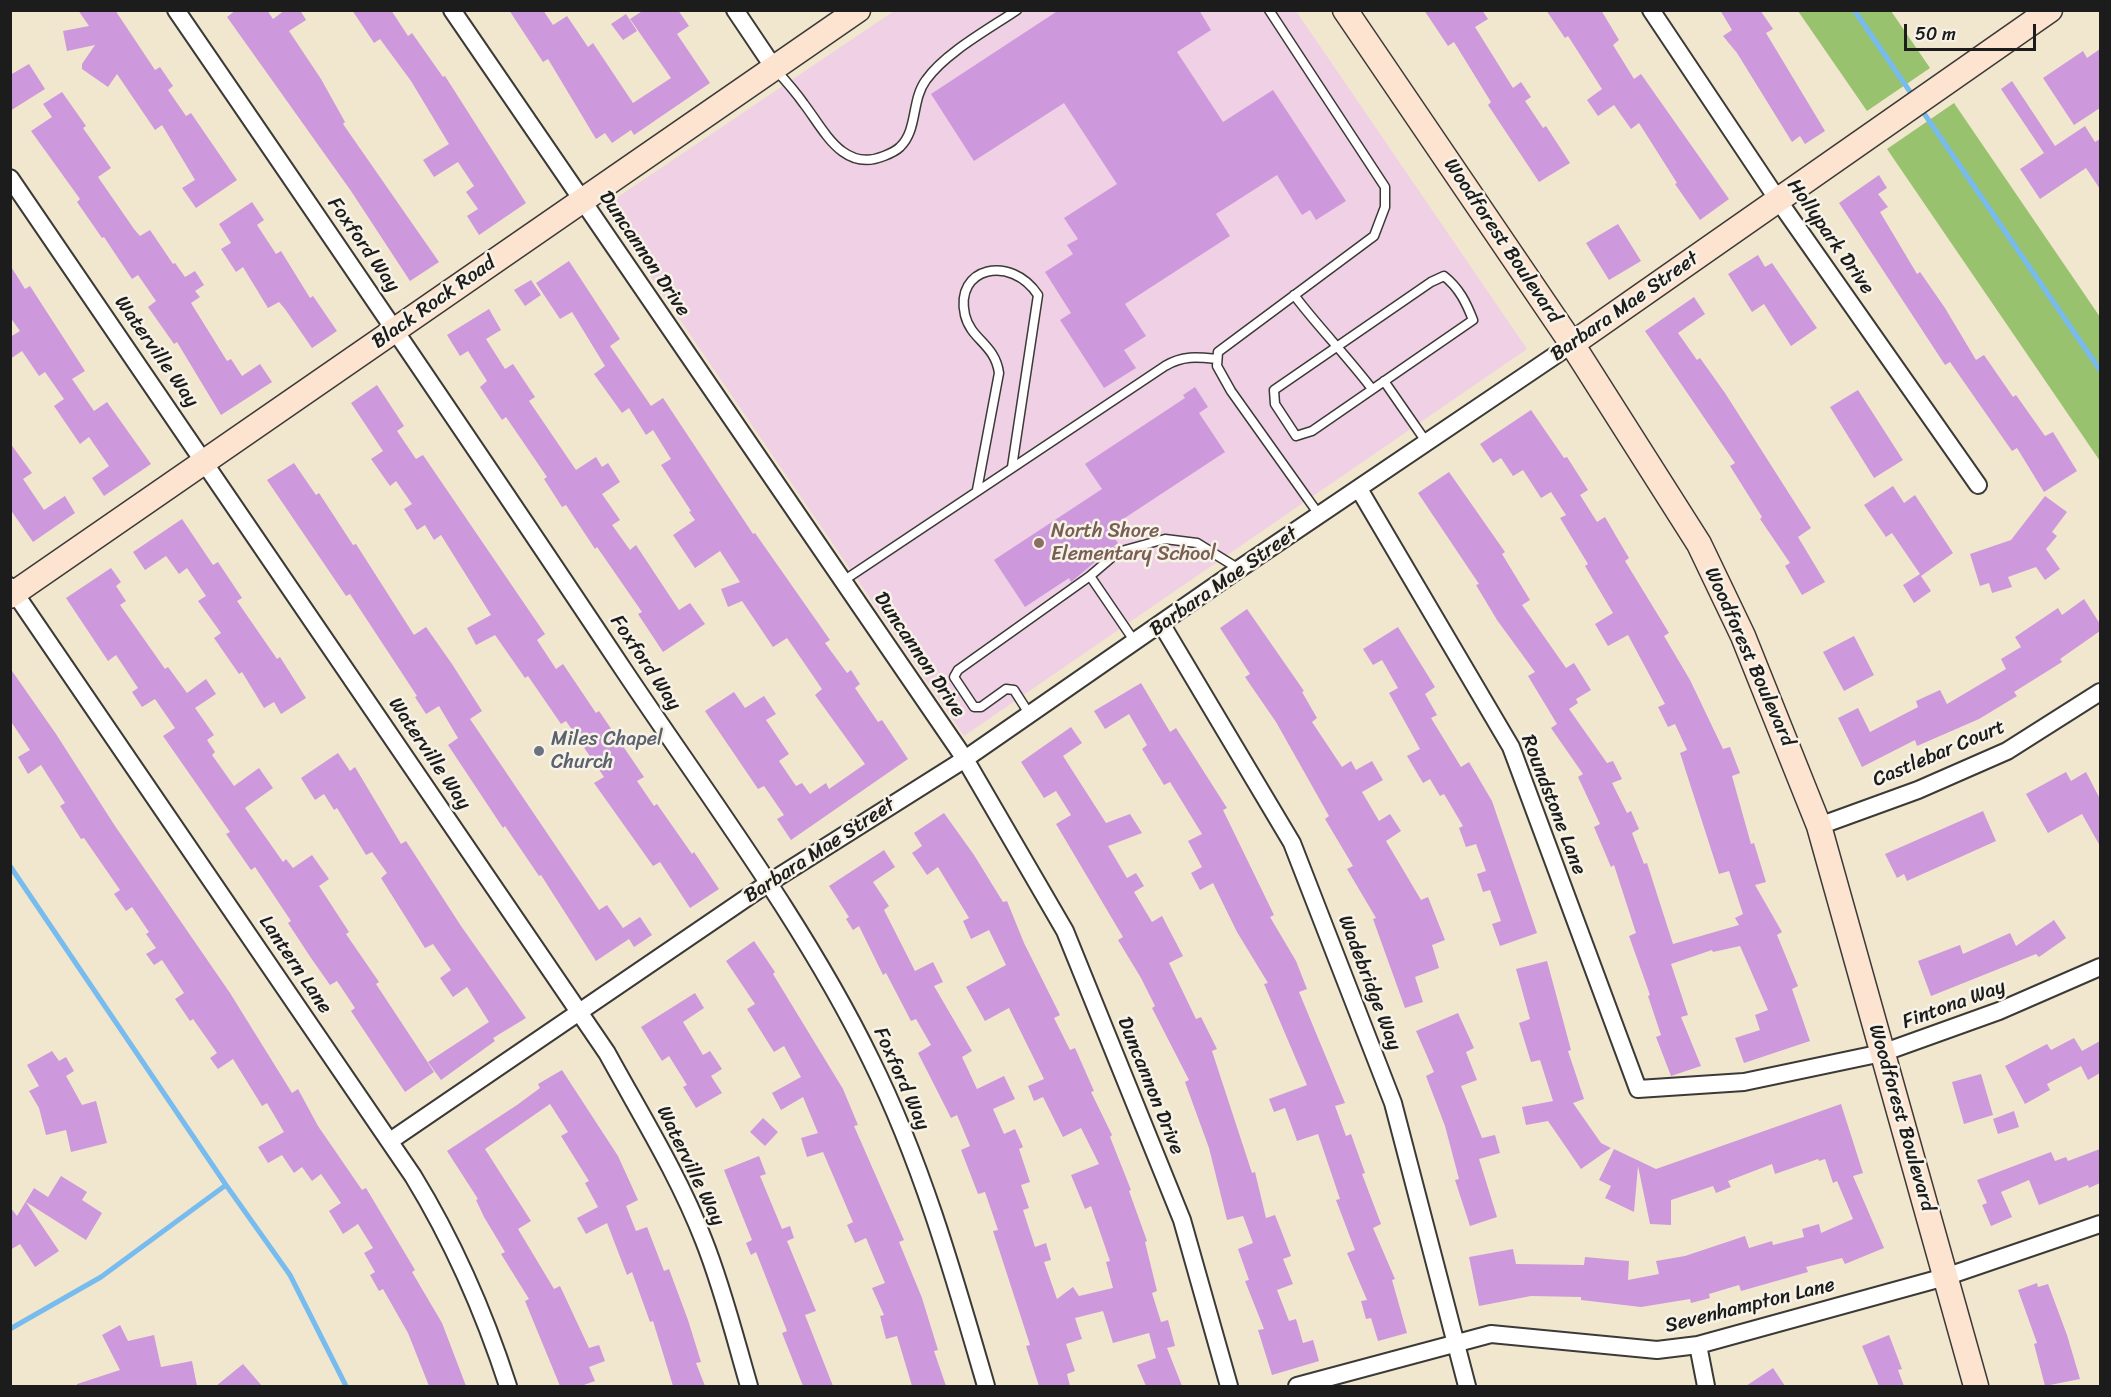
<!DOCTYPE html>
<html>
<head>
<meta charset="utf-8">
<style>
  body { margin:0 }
  #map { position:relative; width:2111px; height:1397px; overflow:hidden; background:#f0e7ce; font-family:Sriracha,sans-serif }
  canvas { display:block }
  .frame { position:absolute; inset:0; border:12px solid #1c1c1c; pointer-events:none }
  .scale { position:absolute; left:1904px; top:24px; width:132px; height:27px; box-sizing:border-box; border:3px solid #1c1c1c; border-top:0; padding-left:8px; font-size:18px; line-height:21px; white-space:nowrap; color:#1c1c1c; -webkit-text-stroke:4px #f7f3e8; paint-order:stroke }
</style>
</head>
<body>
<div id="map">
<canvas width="2111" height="1397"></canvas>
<div class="frame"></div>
<div class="scale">50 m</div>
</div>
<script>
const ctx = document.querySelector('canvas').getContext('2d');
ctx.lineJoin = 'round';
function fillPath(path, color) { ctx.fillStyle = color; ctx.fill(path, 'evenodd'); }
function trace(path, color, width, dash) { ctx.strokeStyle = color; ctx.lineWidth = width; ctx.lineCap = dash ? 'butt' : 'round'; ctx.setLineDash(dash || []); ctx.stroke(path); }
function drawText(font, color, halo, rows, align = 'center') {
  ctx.font = font + ' Sriracha,sans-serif'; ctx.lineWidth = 5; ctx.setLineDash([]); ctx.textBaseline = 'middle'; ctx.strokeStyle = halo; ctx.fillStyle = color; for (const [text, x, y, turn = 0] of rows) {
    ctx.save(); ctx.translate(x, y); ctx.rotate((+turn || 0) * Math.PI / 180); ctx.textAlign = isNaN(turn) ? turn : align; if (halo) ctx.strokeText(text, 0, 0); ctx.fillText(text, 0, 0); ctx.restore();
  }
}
fillPath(new Path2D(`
  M894,11H1296L1527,349L964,736L603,207Z`), '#f0d0e5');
fillPath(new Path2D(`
  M1798,11H1891L1930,68L1867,111Z
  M1954,103L2100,317V461L1887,149Z`), '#98c26e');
trace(new Path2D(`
  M1854,10L1915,99
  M1921,109L2100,370
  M10,866L226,1185L101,1277L10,1329
  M226,1185L290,1275L346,1386`), '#78bbee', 5);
fillPath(new Path2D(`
  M78,10H115L155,70L160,67L173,86L168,90L186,116L191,113L237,180L196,208L182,188L195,180L162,125L155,130L117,74L108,87L82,69V64L95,45L67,51L63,31L89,26Z
  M236,10H267L273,19L285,10H300L306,20L289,31L321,79L345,122L343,124L439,262L410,281L351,191L227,17Z
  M352,10H391L408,36L412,33L443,77L445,76L526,203L479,235L467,216L478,209L466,192L474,186L458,162L434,177L423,160L449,144L411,81L380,39L374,43Z
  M509,10H543L553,25L567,16L588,47L593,43L633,103L671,78L630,19L644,10H678L689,26L677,34L710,83L634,135L631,130L612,143L605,133L596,139L548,59L543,62Z
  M1059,10H1199L1211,30L1177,52L1223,122L1273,90L1346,201L1316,220L1310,210L1302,215L1277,175L1216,214L1230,236L1125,304L1146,336L1124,350L1136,368L1104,388L1060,320L1071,313L1045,272L1073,254L1067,245L1078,239L1064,218L1117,184L1064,103L974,161L931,94Z
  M1424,10H1482L1488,19L1475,27L1513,88L1521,82L1531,97L1525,101L1543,128L1546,126L1570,163L1539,182L1488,105L1491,102L1454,42L1448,46Z
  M1546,10H1601L1619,40L1613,45L1634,79L1641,74L1729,199L1700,220L1675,184L1677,183L1639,123L1631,129L1614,105L1598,116L1587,100L1602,89L1568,36L1565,38Z
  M1720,10H1760L1773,29L1766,33L1825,131L1805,144L1800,136L1792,142L1737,53L1723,36L1732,30Z
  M626,14L637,31L623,40L611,24Z
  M2100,49V108L2074,125L2043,78L2083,51L2087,58Z
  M29,64L45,89L10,111V75Z
  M2012,81L2055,146L2085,126L2095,142L2100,139V189L2086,168L2040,199L2020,169L2044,153L2001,89Z
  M62,92L86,126L83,128L111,168L98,177L134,229L140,236L150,230L173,264L175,263L185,277L195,271L204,285L195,291L200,297L191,303L227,361L231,359L242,376L260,364L272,382L221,415L177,342L174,344L148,307L156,301L138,275L132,279L104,237L102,238L77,202L80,199L31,131L52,117L43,104Z
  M1879,175L1887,188L1878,194L1888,207L1880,212L1917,274L1920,272L1945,308L1976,360L1984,355L2013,397L2016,395L2045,436L2053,432L2077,471L2044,492L2017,448L2012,451L1950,362L1945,365L1839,203Z
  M252,202L264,220L257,225L276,254L281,251L310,298L313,296L337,331L312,348L285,309L279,302L268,308L243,267L236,272L221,249L231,243L219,224Z
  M1618,224L1641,261L1609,280L1586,243Z
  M1758,255L1765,267L1772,263L1817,328L1791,346L1764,304L1752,312L1728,274Z
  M569,261L620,339L610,346L651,406L663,398L753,534L755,533L830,640L825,643L847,673L851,670L860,684L855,688L878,722L882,720L908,759L791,840L777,819L784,815L764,786L758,789L705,711L734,692L745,708L764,696L776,714L766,720L789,754L779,761L796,786L802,783L810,794L826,783L829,789L865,764L815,695L822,689L787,638L773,647L742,601L728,607L721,589L740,582L720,551L695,568L673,535L695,520L689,512L691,511L661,465L671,459L653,430L646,435L629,408L622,413L594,374L605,366L572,312L560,319L536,283Z
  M10,265L25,289L30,286L85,371L72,379L94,411L107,402L151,464L104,496L92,478L109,466L89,437L80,444L54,406L64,399L45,372L39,376L22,351L10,359V337L20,331L10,317Z
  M531,280L541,295L525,306L514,290Z
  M1694,297L1705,314L1678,333L1697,360L1700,358L1725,393L1811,528L1798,537L1825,582L1802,595L1785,566L1790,563L1760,519L1762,517L1730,466L1735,463L1645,331Z
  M489,309L501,330L486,339L505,369L513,364L535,397L529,401L576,470L596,457L602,467L608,463L620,482L602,494L620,520L612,525L630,550L636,545L679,610L690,603L705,624L663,652L638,614L642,612L597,547L595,549L566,505L562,507L544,479L547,477L506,417L502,420L480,387L487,381L468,351L460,356L447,335Z
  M377,385L404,426L397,431L416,459L423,455L545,634L537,640L556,669L563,664L596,713L599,711L644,777L637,781L654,806L657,804L692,854L694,852L719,889L690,908L660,862L653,866L594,783L604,777L566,721L561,724L528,676L525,678L495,635L476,645L467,628L491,615L441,535L434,540L425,525L417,530L404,509L412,504L396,481L390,486L371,459L383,451L351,403Z
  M1195,387L1208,407L1199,413L1225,452L1108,529L1118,543L1071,582L1069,578L1025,607L994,560L1102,489L1085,464L1185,398L1183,395Z
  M1858,390L1903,460L1874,478L1830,407Z
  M1531,410L1564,458L1567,457L1588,490L1580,495L1597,522L1605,517L1616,536L1629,558L1625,561L1669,633L1664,636L1690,680L1723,749L1730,747L1740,773L1732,776L1751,844L1754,843L1766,882L1755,885L1782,932L1777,935L1798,986L1792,989L1810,1041L1744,1063L1735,1038L1760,1030L1755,1015L1768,1010L1740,946L1713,952L1712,950L1671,964L1688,1015L1681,1017L1701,1066L1671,1076L1656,1037L1661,1035L1648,996L1650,995L1629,936L1636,933L1614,865L1611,867L1594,827L1600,824L1578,777L1583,774L1551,728L1557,724L1528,676L1535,672L1497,620L1476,585L1479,584L1418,493L1449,472L1505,552L1502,554L1530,600L1522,605L1566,668L1574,663L1591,690L1576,699L1578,703L1569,709L1607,763L1613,761L1622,779L1612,783L1627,813L1631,811L1639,829L1632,833L1644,864L1647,863L1673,944L1739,925L1735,918L1743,914L1729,871L1719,874L1680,753L1687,750L1675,724L1668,727L1658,707L1665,704L1628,635L1608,646L1595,624L1613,613L1585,566L1588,564L1560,518L1566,515L1551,492L1541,498L1523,470L1513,476L1501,458L1493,463L1480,444Z
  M10,443L32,473L23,479L44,510L65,496L75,513L33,542L10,509Z
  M294,463L316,495L319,493L353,545L356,544L414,635L426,627L452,664L482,711L470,719L599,910L607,905L623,928L640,917L652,935L634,947L629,939L596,961L541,875L539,876L505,826L503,828L448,745L458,738L439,706L426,714L415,697L417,696L350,594L346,596L267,480Z
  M1893,486L1904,503L1915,495L1953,553L1921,576L1931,591L1914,603L1903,585L1920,574L1892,533L1886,537L1864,505Z
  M2045,496L2067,512L2052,532L2057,536L2046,549L2060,569L2045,580L2036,567L2008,577L2012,587L1992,593L1989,583L1980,586L1970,554L2011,540Z
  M182,519L213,565L218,562L242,598L237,601L277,659L280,657L306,698L281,714L274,702L264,708L242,672L239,674L214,638L221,633L198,601L206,596L187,568L179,574L166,556L145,570L133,552Z
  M111,568L121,582L116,586L126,601L120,605L165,669L168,667L187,693L206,679L216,694L195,708L214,735L207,740L215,752L212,755L234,786L259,768L273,788L245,808L283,862L286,859L293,868L312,855L329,879L319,886L349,932L346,934L379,982L376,984L434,1072L405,1092L351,1011L355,1008L337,981L330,985L311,958L288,923L291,921L255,867L251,870L226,834L230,832L163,736L175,728L155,699L142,707L132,692L138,688L116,655L108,661L66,598Z
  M2084,599L2100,624V631L2060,659L2062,662L2014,692L2017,696L1979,719L1917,746L1915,740L1862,767L1838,718L1858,708L1870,732L1918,707L1916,701L1940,690L1947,704L2006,669L2001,659L2021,647L2015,637L2058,608L2062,615Z
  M1247,609L1304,691L1302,692L1317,718L1312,722L1342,767L1351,761L1356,770L1372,761L1383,780L1362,792L1379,821L1390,814L1401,831L1386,841L1421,900L1428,897L1445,940L1432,945L1439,968L1415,977L1423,1002L1405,1008L1373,919L1376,918L1347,869L1353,866L1325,819L1329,816L1276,722L1245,677L1250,674L1220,628Z
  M1398,627L1435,687L1425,694L1437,715L1431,718L1461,767L1469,762L1492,801L1537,933L1500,946L1492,924L1501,921L1490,890L1483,892L1477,874L1486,871L1476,844L1466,847L1459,828L1463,826L1444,794L1440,796L1430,779L1423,783L1407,756L1420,749L1389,693L1398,688L1382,660L1373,665L1363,649Z
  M1854,636L1874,675L1844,691L1823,652Z
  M10,668L56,734L115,826L230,993L292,1093L298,1089L318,1126L362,1190L366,1188L415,1270L412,1272L442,1323L466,1386H429L408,1333L383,1289L379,1291L370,1275L375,1272L364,1253L373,1248L358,1224L343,1234L329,1211L341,1203L321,1174L312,1181L302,1167L294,1173L282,1155L268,1163L258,1147L284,1132L267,1103L262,1106L233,1059L218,1069L210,1058L217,1053L193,1019L190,1021L175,999L184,993L162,960L154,965L146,954L156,948L146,934L149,932L132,907L126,911L114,894L120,890L84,838L81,839L60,806L65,803L41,765L28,774L18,757L30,750L10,720Z
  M1141,683L1170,732L1176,728L1227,808L1223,810L1274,915L1270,917L1296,961L1307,989L1299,992L1345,1103L1335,1106L1346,1136L1351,1134L1365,1173L1362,1174L1381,1224L1373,1228L1395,1279L1392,1280L1407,1333L1378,1341L1371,1318L1366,1319L1361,1301L1367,1300L1347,1253L1355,1250L1336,1200L1340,1199L1318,1134L1297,1141L1285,1108L1274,1112L1269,1099L1307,1085L1264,984L1268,983L1237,932L1213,883L1200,890L1191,873L1202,867L1188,841L1202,834L1170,782L1164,785L1142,749L1147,745L1129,714L1105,729L1094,711Z
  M1071,727L1082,743L1063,756L1106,823L1130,814L1142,833L1108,846L1127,878L1136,873L1144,886L1134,892L1152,922L1162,916L1183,956L1169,963L1196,1019L1201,1017L1217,1049L1212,1051L1252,1173L1255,1172L1266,1218L1275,1215L1291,1256L1283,1259L1293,1284L1277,1290L1289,1321L1296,1319L1303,1343L1313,1340L1319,1361L1272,1375L1258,1330L1264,1329L1245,1281L1249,1280L1238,1249L1253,1243L1243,1216L1227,1220L1209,1148L1185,1082L1189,1080L1152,1008L1155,1006L1141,978L1118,940L1123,937L1056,824L1071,815L1056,791L1044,798L1021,762Z
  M338,753L350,771L355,767L401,844L406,841L461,926L526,1018L493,1038L495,1041L441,1080L428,1062L489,1022L467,987L453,997L440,978L451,970L433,944L425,948L381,878L387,873L372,852L366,855L337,808L334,810L324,794L315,800L301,778Z
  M2066,772L2071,781L2086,772L2100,799V846L2082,814L2048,833L2026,794Z
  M1983,811L1996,841L1907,881L1904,874L1897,878L1885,854Z
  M944,813L974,855L1003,902L1007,901L1024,943L1060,1015L1054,1018L1070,1050L1075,1048L1094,1091L1091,1092L1112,1135L1110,1137L1131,1190L1129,1191L1147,1241L1145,1242L1157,1291L1152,1293L1161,1322L1168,1320L1175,1346L1167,1348L1182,1386H1146L1137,1365L1156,1358L1149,1333L1113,1343L1103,1311L1075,1318L1082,1339L1066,1344L1075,1371L1067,1374L1070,1386H1039L1026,1346L1030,1345L993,1231L998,1230L985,1192L978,1194L961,1150L970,1146L957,1115L951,1118L918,1053L931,1045L916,1019L911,1021L886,973L883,975L859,926L853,930L846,919L849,917L829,886L884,850L895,867L873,882L889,906L884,910L915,971L933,962L943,982L934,986L972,1051L962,1057L977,1089L1004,1076L1015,1099L993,1109L1004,1134L1015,1129L1023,1147L1019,1149L1030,1182L1021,1185L1029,1208L1023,1210L1035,1247L1046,1243L1051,1260L1044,1262L1057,1299L1073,1287L1079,1296L1113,1288L1106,1262L1110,1261L1091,1206L1085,1209L1071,1175L1099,1164L1081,1128L1063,1137L1043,1097L1034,1101L1028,1086L1044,1079L1009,1008L985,1021L966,987L1006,965L989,930L971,939L963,921L969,918L938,867L927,875L912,853L922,846L914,833Z
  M2054,920L2066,938L2039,957L2036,954L1931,996L1918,961L1960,945L1963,954L2010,933L2016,946Z
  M754,941L775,972L773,974L843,1089L858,1125L854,1126L904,1240L899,1242L922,1298L938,1350L934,1351L946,1386H912L897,1336L886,1339L880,1316L884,1315L872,1288L885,1283L866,1238L855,1243L847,1225L853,1222L823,1152L807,1157L801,1138L818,1133L803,1097L781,1110L772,1093L801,1077L784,1046L774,1052L747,1009L755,1004L726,961Z
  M1547,961L1571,1050L1568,1051L1584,1099L1573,1103L1601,1143L1611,1148L1581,1169L1548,1121L1526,1125L1522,1107L1553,1101L1540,1060L1531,1062L1519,1023L1530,1019L1516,969Z
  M695,993L704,1008L683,1022L703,1055L710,1051L722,1069L711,1076L722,1093L696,1108L683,1087L687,1085L669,1056L662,1061L641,1027Z
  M1458,1013L1474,1048L1466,1052L1477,1080L1461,1086L1482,1138L1495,1135L1500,1153L1479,1159L1497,1217L1470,1226L1455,1180L1459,1179L1445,1126L1426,1076L1434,1072L1416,1031Z
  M2074,1038L2082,1051L2100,1041V1073L2088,1080L2081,1066L2047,1084L2050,1090L2025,1104L2005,1066L2047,1044L2051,1050Z
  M52,1051L59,1061L66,1057L74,1071L66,1076L82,1105L96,1101L107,1143L71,1152L66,1130L46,1135L39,1108L29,1091L39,1086L27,1065Z
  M562,1070L618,1156L638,1200L626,1206L636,1231L647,1227L664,1271L669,1269L688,1320L701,1362L696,1363L705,1386H673L653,1321L650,1322L632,1272L627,1275L607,1223L586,1234L577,1218L598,1207L585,1183L589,1181L561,1136L568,1132L550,1104L485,1149L531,1221L518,1229L554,1289L560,1286L589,1348L599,1345L605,1361L589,1367L595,1381L581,1386H560L525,1301L529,1299L501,1254L505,1252L484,1217L476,1200L478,1199L447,1151L517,1105L540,1088L538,1084Z
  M1981,1074L1993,1115L1964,1124L1952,1082Z
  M1841,1104L1863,1173L1853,1176L1884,1248L1845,1264L1842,1258L1806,1267L1808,1272L1741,1291L1739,1285L1709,1294L1710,1298L1691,1303L1690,1299L1641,1307L1581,1300V1297L1531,1296L1479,1306L1469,1257L1513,1249L1516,1264L1584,1265L1585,1257L1629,1261L1628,1280L1659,1274L1656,1261L1685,1256L1745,1236L1749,1248L1772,1241L1773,1245L1804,1237L1802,1229L1819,1224L1821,1233L1853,1219L1837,1181L1833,1183L1825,1159L1819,1161L1818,1159L1775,1174L1772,1164L1728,1181L1731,1187L1716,1193L1713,1186L1671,1200V1225L1650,1224L1638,1166L1634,1212L1605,1198L1611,1186L1599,1180L1614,1149L1656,1169Z
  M2014,1111L2019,1127L1998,1134L1993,1119Z
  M763,1118L778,1132L765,1146L750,1132Z
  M2100,1149V1183L2089,1188L2088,1185L2039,1205L2029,1180L2001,1192L2012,1217L1991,1226L1982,1205L1987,1203L1977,1180L2051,1152L2055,1161L2066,1157L2068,1161Z
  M759,1156L766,1174L760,1176L782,1229L790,1226L794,1238L787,1241L816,1311L805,1315L833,1386H803L782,1333L787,1331L756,1252L751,1255L746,1243L752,1240L724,1170Z
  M61,1176L87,1192L82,1200L102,1213L86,1240L26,1202L59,1251L35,1267L20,1244L10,1250V1207L17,1216L34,1188L48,1197Z
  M2037,1283L2038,1287L2048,1284L2067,1335L2080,1379L2045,1386L2034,1344L2037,1343L2018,1290Z
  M120,1325L128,1341L154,1335L161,1367L192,1361L197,1386H77V1384L120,1370L102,1335Z
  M1889,1335L1902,1369L1898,1370L1904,1386H1879L1862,1346Z
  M243,1364L262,1386H216Z
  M1773,1368L1785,1386H1746Z`), '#cd99dc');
const lane = new Path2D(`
  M1269,10L1385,187V207L1374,236L1218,352L1217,366L1231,391L1320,516
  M775,69C785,80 795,91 804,104C824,130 843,173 884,156C889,154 896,151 900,147C918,130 911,100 926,80C945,53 989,29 1017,10
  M1444,276C1459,288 1466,302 1473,320L1312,431L1296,436L1275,404L1274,390L1431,282Z
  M1294,295C1319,328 1347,356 1372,389
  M1384,381L1427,443
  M977,490L999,373C995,344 971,340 965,315C954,267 1011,254 1038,295L1012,467
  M843,581L1165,366C1183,355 1198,357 1217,359
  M1135,642L1090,576L1118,552L1165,539L1197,543L1239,569
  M1030,715L1014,690L1006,689L981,707H974L954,677L958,670L1090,576`);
const street = new Path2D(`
  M176,10C327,230 477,450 625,672C708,796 806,926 871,1060C922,1163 954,1276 986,1386
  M452,10L965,759L1065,931L1182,1220L1229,1386
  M735,10L774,68
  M1651,10L1778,200L1978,485
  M10,178L607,1053C641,1115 679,1176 704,1241C723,1289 735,1338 749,1386
  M1359,489L1511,747L1638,1089L1744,1082L1882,1053L1999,1011L2100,967
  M10,586L413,1176C454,1243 484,1312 508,1386
  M1162,625L1292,843L1393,1103L1467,1386
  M1819,826L1918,790L2007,751L2100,692
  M390,1141L767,884L965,759L1239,569L1572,344
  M1698,1345L1706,1386
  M1297,1386L1491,1334L1657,1350L1698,1345L1945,1277L2100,1224`);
const secondary = new Path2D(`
  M1345,10L1572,344L1699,544L1743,636L1819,826L1976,1386
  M1572,344L2050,10
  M10,596L858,10`);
trace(lane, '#3c3a37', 11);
trace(street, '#3c3a37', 20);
trace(secondary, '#3c3a37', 27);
trace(lane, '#fff', 8);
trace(street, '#fff', 16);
trace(secondary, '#fde4d1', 24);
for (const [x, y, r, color] of [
  [1039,543,6,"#8d6e63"],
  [539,751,6,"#6b7280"]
]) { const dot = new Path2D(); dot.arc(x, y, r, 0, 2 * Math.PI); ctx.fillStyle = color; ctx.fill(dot); trace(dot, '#f7f3e8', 2); }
drawText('20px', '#1c1c1c', '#f7f3e8', [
  ["Hollypark Drive",1830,237,55],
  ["Woodforest Boulevard",1502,241,56],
  ["Foxford Way",363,245,55],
  ["Duncannon Drive",644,254,56],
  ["Black Rock Road",434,303,-35],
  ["Barbara Mae Street",1625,307,-35],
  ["Waterville Way",156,352,55],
  ["Barbara Mae Street",1224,582,-35],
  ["Duncannon Drive",919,655,56],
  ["Woodforest Boulevard",1749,657,66],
  ["Foxford Way",645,663,56],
  ["Waterville Way",429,754,56],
  ["Castlebar Court",1939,754,-23],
  ["Roundstone Lane",1553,805,69],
  ["Barbara Mae Street",820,851,-33],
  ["Lantern Lane",295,965,56],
  ["Wadebridge Way",1369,983,69],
  ["Fintona Way",1954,1005,-20],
  ["Foxford Way",901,1079,66],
  ["Duncannon Drive",1150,1086,68],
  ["Woodforest Boulevard",1901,1118,74],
  ["Waterville Way",690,1166,64],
  ["Sevenhampton Lane",1750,1306,-14]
]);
drawText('20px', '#785e54', '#f7f3e8', [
  ["North Shore",1051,532],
  ["Elementary School",1051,555]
], 'left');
drawText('20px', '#5b616d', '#f7f3e8', [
  ["Miles Chapel",551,740],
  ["Church",551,763]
], 'left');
</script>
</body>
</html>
